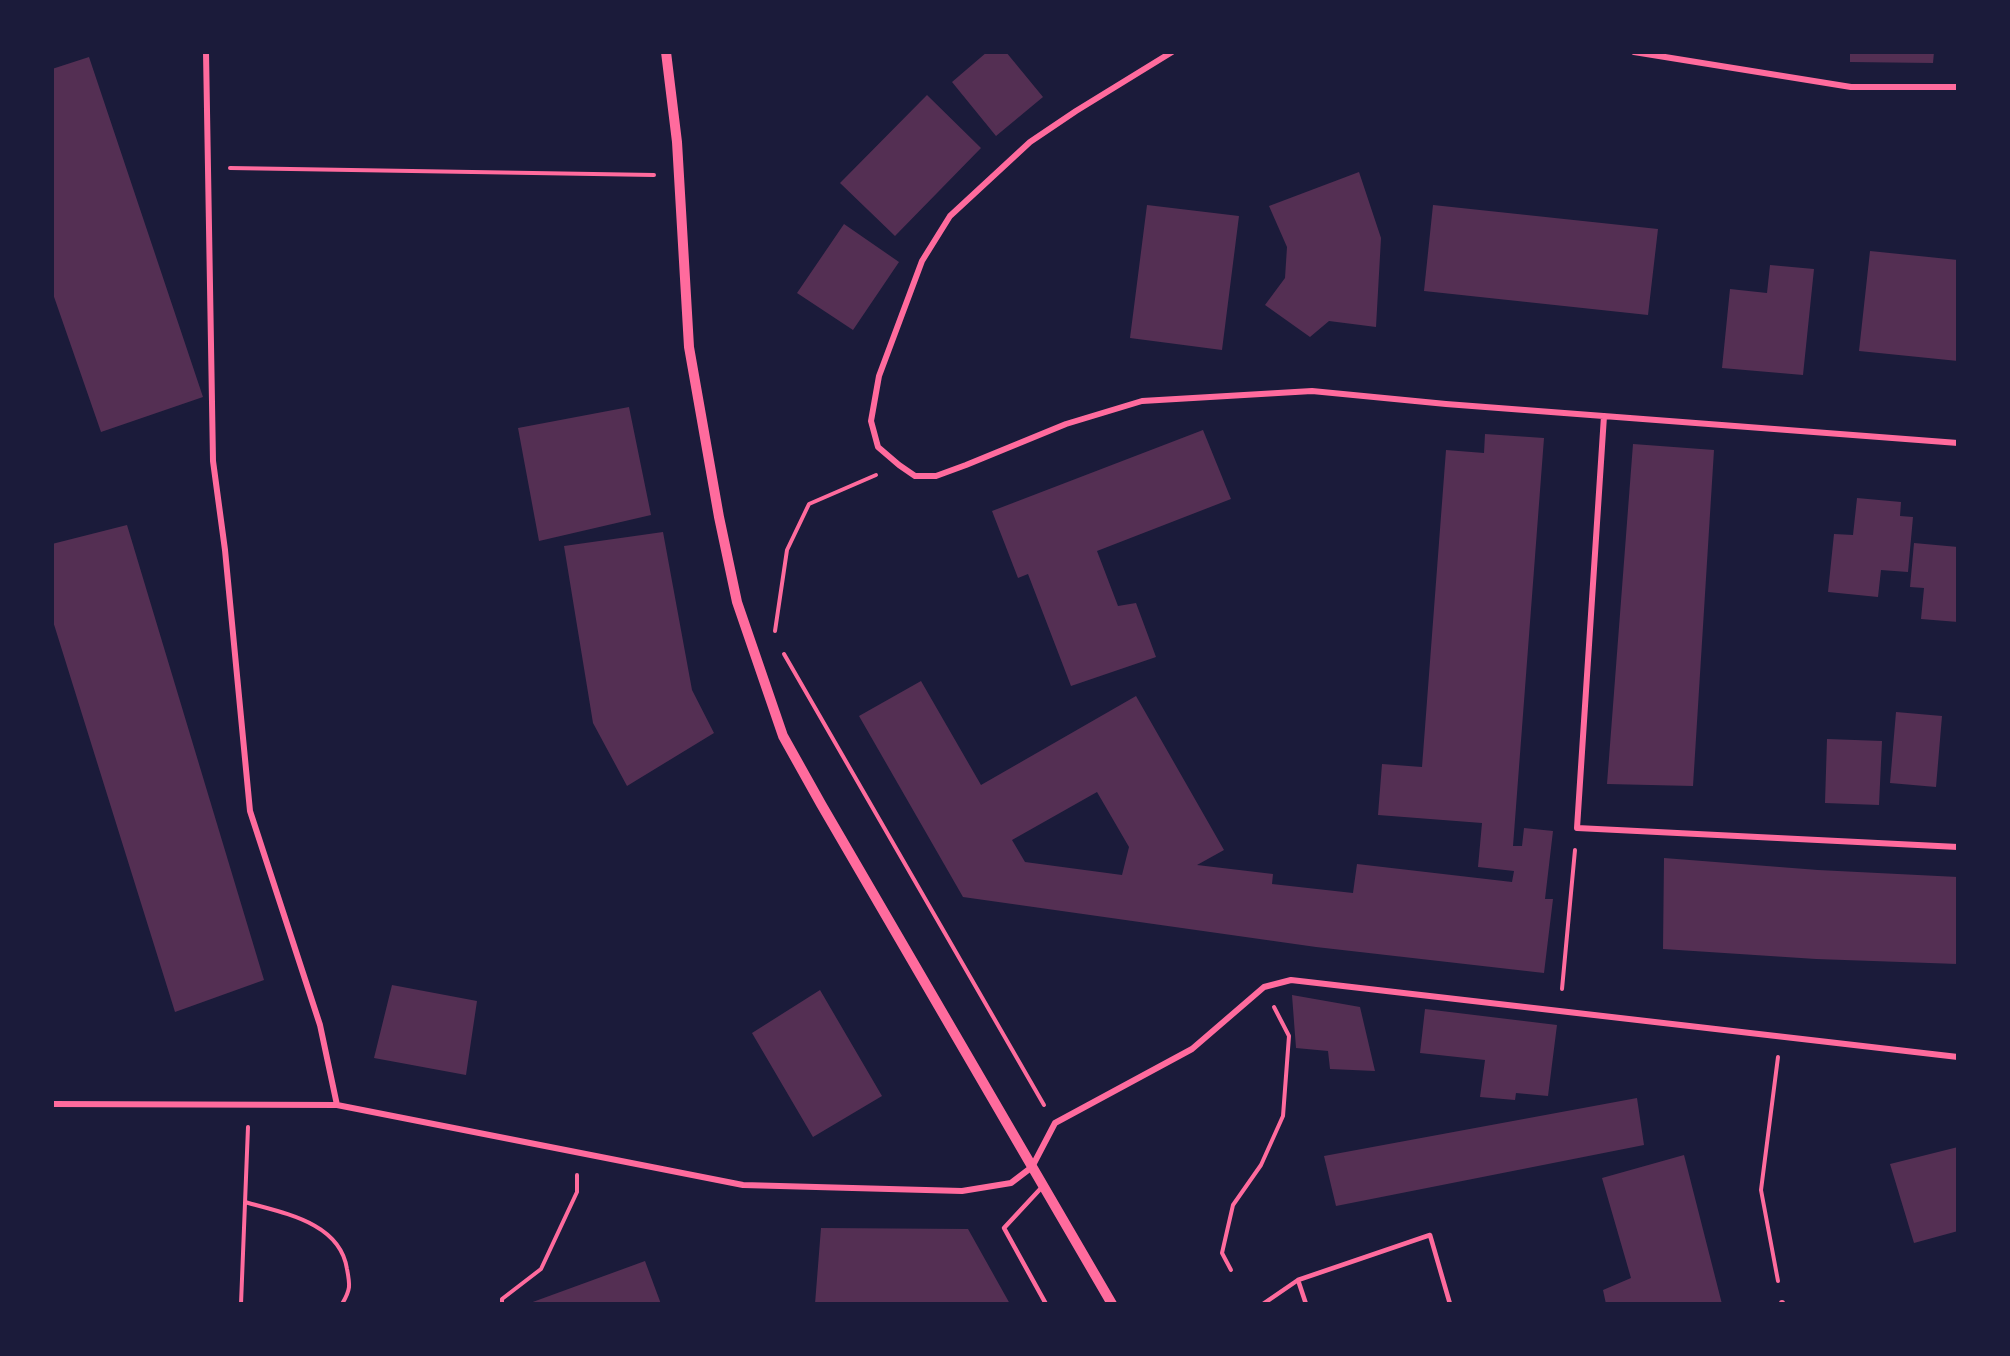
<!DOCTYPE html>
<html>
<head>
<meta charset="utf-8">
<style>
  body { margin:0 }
  #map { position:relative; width:2010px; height:1356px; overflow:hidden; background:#1b1b3a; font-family:Lato,sans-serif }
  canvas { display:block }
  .frame { position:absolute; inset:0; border:54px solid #1b1b3a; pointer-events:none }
</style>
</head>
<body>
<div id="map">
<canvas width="2010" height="1356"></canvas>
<div class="frame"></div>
</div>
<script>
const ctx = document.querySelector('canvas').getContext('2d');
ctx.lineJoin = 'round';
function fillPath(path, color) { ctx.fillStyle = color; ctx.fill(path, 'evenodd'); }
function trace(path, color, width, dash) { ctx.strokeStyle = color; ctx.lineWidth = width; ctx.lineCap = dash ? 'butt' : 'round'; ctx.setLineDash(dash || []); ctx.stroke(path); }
fillPath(new Path2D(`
  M987,52H1006L1043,97L996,136L952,82Z
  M1850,52H1934L1933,63L1850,62Z
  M89,57L203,397L101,432L52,291V69Z
  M927,95L981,148L895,236L840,183Z
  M1359,172L1381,238L1376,327L1329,321L1310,337L1265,305L1285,278L1287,247L1269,206Z
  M1147,205L1239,216L1222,350L1130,338Z
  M1433,205L1658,229L1648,315L1424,291Z
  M844,224L899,262L853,330L797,293Z
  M1870,251L1958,260V361L1859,351Z
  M1770,265L1814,269L1803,375L1722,368L1730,289L1767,293Z
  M629,407L651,515L539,541L518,428Z
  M1203,430L1231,499L1097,551L1118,606L1136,603L1156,657L1071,686L1028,574L1018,578L992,511Z
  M1485,434L1544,438L1513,846H1522L1524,828L1553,831L1545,899H1553L1544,973L1316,947L963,897L859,716L921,681L981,785L1136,696L1224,850L1197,865L1273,874L1272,884L1353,893L1357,864L1512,882L1514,871L1478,867L1482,823L1378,815L1382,764L1422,767L1446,450L1484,453ZM1097,792L1129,847L1122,875L1025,862L1012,840Z
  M1633,444L1714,450L1693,786L1607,784Z
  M1857,498L1901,502L1900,516L1913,517L1908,572L1881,570L1878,597L1828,592L1834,534L1853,535Z
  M127,525L264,980L175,1012L52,618V544Z
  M663,532L692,690L714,733L627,786L593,723L564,546Z
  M1914,543L1958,547V622L1921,619L1924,588L1910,587Z
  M1896,712L1942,716L1936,787L1890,783Z
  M1827,739L1882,741L1879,805L1825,803Z
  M1664,858L1818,870L1958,877V964L1816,959L1663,949Z
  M392,985L477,1001L466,1075L374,1058Z
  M820,990L882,1096L813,1137L752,1033Z
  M1292,995L1360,1007L1375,1071L1330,1069L1328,1051L1296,1048Z
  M1425,1009L1557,1025L1548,1096L1516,1093L1515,1100L1480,1097L1485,1060L1420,1053Z
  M1637,1098L1644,1145L1336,1206L1324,1156Z
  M1958,1147V1231L1914,1243L1890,1164Z
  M1684,1155L1722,1304H1606L1603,1290L1631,1278L1602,1178Z
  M821,1228L968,1229L1010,1304H815Z
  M645,1261L661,1304H530V1303Z`), '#542f53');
trace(new Path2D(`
  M230,168L654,175
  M775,631L787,550L809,504L876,475
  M784,654L1044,1105
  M1562,989L1575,850
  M245,1202C283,1213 340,1222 347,1269C350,1285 351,1289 342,1304
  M1231,1270L1222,1253L1233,1205L1261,1165L1283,1116L1289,1036L1274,1007
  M1778,1281L1761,1190L1778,1057
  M241,1304L248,1127
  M502,1304V1299L541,1269L577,1192V1175`), '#ff6b9d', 4);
trace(new Path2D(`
  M1043,1186L1004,1228L1046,1304
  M1263,1304L1298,1280
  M1306,1304L1298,1280L1430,1235L1450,1304`), '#ff6b9d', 4.5);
trace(new Path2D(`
  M206,52L213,461L225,550L250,811L320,1025L337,1105
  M1172,52L1076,111L1030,142L950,216L922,261L879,376L871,421L878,447L899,465L915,476H936L966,465L1066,424L1142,401L1312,391L1446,404L1958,443
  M1634,52L1851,87H1958
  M1604,416L1577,828L1958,847
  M52,1104L337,1105L743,1185L962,1191L1011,1183L1032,1167L1055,1123L1192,1049L1264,987L1291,980L1958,1057
  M1782,1303V1304`), '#ff6b9d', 6);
trace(new Path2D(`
  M666,52L677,142L689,347L719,517L737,602L783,736L821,804L1112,1304`), '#ff6b9d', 10);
</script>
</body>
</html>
